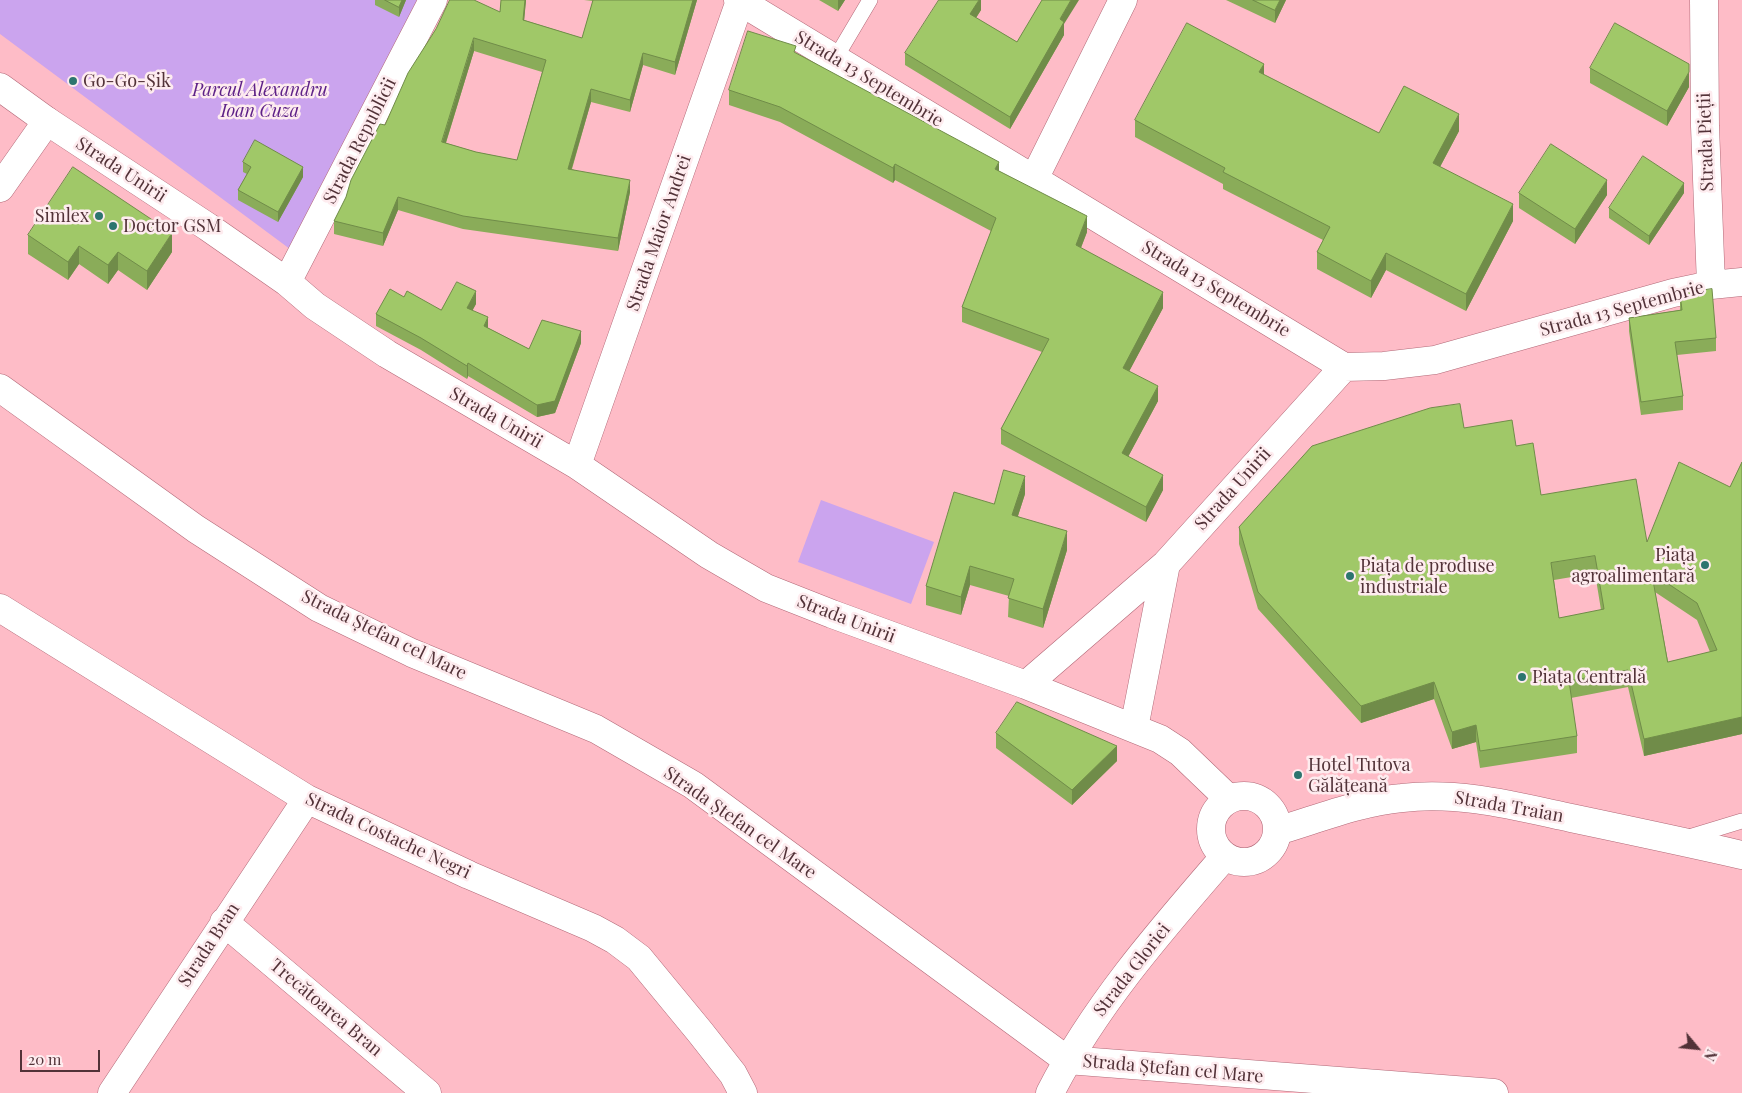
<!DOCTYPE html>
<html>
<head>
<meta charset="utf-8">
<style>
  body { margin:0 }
  #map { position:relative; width:1742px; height:1093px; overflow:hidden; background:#febcc7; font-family:"Playfair Display",serif }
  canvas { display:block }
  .north { position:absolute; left:1672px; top:1023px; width:50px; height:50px; -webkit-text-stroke:4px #feecef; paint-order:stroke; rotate:118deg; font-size:14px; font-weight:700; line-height:20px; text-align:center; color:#523238 }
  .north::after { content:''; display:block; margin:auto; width:18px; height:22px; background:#523238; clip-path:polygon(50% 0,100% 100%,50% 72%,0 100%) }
  .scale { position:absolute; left:20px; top:1050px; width:80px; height:22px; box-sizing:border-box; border:2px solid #523238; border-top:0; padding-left:6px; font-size:15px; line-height:18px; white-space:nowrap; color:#523238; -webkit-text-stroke:4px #feecef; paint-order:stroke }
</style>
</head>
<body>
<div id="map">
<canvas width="1742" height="1093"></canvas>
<div class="north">N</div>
<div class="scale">20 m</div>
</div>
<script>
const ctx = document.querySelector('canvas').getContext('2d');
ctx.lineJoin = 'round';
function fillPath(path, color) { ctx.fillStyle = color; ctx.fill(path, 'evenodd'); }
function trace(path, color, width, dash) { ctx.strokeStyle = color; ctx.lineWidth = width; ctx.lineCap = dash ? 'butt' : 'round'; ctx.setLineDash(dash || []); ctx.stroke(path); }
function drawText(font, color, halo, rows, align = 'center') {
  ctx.font = font + ' "Playfair Display",serif'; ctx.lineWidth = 5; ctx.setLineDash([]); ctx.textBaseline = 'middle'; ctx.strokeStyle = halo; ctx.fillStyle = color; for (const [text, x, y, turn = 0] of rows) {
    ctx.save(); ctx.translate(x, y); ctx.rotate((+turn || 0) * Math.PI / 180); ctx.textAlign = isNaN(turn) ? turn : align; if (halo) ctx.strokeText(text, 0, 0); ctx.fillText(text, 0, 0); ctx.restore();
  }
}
fillPath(new Path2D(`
  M0,0H417L298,255L0,34Z
  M821,500L934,542L911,604L798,562Z`), '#cba4ee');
const lane = new Path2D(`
  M835,59L870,0
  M1686,838L1742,821`);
const street = new Path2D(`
  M738,0L1344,367L1384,366L1435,360L1673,293L1711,285L1742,282
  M1704,0L1705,126L1711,285
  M47,121L208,227L287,282L315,306L387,354L577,465L709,555L766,588L832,614L1026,685L1160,739L1180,752L1229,799
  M1034,179L1123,0
  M287,282L433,0
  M577,465L740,1
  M0,608L307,799L469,875L593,928L615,940L639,958L700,1032L733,1074L743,1093
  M1026,685L1166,564L1344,367
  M1134,728L1166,564
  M1211 829a33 33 0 1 1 66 0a33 33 0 1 1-66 0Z
  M1277,831C1318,819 1359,802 1402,798C1459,791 1515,806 1571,818C1628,830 1685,842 1742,855
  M224,922L427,1093
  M112,1093L307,799
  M1050,1093C1095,1005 1161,930 1225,856`);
const secondary = new Path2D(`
  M0,87L47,121L0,188
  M0,388L196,529L319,608L412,653L596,729L693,785L1067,1060L1494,1093`);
trace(lane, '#b26877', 16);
trace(street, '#b26877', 29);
trace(secondary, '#b26877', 29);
trace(lane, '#fff', 15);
trace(street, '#fff', 28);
trace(secondary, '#fff', 28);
fillPath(new Path2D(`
  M375,0H406L399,17L375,5Z
  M501,0H526L524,20L582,38L593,1L584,0H697L675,75L643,65L630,112L591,102L572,169L630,192L618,251L463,229L398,210L383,246L334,234V221L385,125L500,12ZM474,51L542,72L517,160L476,152L446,143Z
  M819,0H845L838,11Z
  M981,0V10L976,18L1017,42L1064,24V35L1010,129L905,65V53Z
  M1226,0H1286L1275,23Z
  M796,53L999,171L1087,232L1081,248L1163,308L1129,371L1158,401L1128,457L1163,490L1146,522L1001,444V429L1042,352L962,322V307L991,231L895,180L893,183L780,122L729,105V90Z
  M1590,68L1689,87L1667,126L1590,83Z
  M1264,75L1379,133L1459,131L1440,167L1513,221L1466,311L1386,270L1371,298L1317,269V252L1323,240L1223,189V184L1135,137V120Z
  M243,162L303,177L278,222L238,200V190L247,174L243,172Z
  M1519,193L1607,195L1575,244L1519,208Z
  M1684,193L1649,245L1609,218V208Z
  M28,235L172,252L147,290L118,270L108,284L79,264L68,280L28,254Z
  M1680,294L1716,338V351L1677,355L1683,396V410L1641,415L1629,331V318L1680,310Z
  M404,297L441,310L476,304L472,310L488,328L529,349L581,343L555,413L537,417L468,376L467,379L421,350L376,326V314Z
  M1464,428L1516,446L1541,495L1647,542L1730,487L1742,462V734L1644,756L1628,687L1571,698L1577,736V753L1480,768L1476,742L1452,749L1434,699L1361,723L1258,609L1239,544V527ZM1595,573L1601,610L1559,618L1554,580ZM1655,592L1697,620L1710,652L1668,662Z
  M1025,494L1018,516L1067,550L1043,628L1008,617L1009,596L970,585L961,615L926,605V586L994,504Z
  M996,733L1117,761L1072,805L996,748Z`), '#8aac59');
fillPath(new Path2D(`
  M402,0H406L399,17V7Z
  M525,0H526L523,33V20Z
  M693,0H697L675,75V62Z
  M838,0H845L838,11Z
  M979,0H981V10L970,27V14Z
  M1071,0H1079L1064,24V35L1010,129V117L1060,19Z
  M1280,0H1286L1275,23V10Z
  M474,38V51L442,155V142Z
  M643,53V65L630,112V100Z
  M1264,64V81L1259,72Z
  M1689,72V87L1667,126V111Z
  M591,89V102L568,181V169Z
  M1459,114V131L1433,180V163Z
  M999,162V177L995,169Z
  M895,164V180L893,183V168Z
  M303,167V177L278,222V212Z
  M630,180V192L618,251V238Z
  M1607,180V195L1575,244V229Z
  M1684,183V193L1649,245V236Z
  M398,197V210L383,246V233Z
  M1513,204V221L1466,311V294Z
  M1087,216V232L1076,260V245Z
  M172,233V252L147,290V271Z
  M79,246V264L68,280V262Z
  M118,252V270L108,284V265Z
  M1386,253V270L1371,298V281Z
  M476,291V304L467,321V308Z
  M1163,292V308L1123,383V368Z
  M488,317V330L484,326Z
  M581,331V343L555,413L537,417V405Z
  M468,363V376L467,379V366Z
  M1158,386V401L1122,468V453Z
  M1163,475V490L1146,522V507Z
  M1025,476V494L1012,534V515Z
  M1067,531V550L1043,628V609Z
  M970,566V585L961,615V597Z
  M1434,682V699L1361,723V706Z
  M1742,717V734L1644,756V739Z
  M1476,725V742L1452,749V732Z
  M1117,746V761L1072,805V790Z`), '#708c49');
const building = new Path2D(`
  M385,0H402L399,7Z
  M450,0H474L500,12L501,0H525L523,20L582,38L593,0H693L675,62L643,53L630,100L591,89L568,169L630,180L618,238L463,216L398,197L383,233L334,221L346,197L351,180L380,124L385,125L408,73L436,29ZM474,38L546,60L517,160L476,152L442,142Z
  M939,0H979L970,14L1017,42L1042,0H1071L1060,19L1064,22L1010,117L905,53Z
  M1253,0H1280L1275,10Z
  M1187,23L1264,64L1259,72L1379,133L1404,86L1459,114L1433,163L1513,204L1466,294L1386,253L1371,281L1317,252L1330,227L1223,172L1225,168L1135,120Z
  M1615,23L1689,64V72L1667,111L1590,68Z
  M748,31L796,46L794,52L999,162L995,169L1087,216L1076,245L1163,292L1123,368L1158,386L1122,453L1163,475L1146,507L1001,429L1049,339L962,307L996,218L895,164L893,168L780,107L729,90Z
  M255,140L303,167L278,212L238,190L251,167L243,162Z
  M1551,144L1607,180L1575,229L1519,193Z
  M1643,156L1684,183L1649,236L1609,208Z
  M73,167L172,233L147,271L118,252L108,265L79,246L68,262L28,235Z
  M457,282L476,291L467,308L488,317L484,326L529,349L542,320L581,331L555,401L537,405L468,363L467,366L421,338L376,314L390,289L404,297L407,291L441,310Z
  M1712,289L1716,338L1675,342L1683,396L1641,402L1629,318L1682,310L1680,294Z
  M1460,404L1464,428L1512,420L1516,446L1533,443L1541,495L1636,479L1647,542L1679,462L1730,487L1742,462V717L1644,739L1628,670L1569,681L1577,736L1480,751L1476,725L1452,732L1434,682L1361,706L1258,592L1239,527L1312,446L1430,408ZM1595,556L1604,609L1559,618L1551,563ZM1652,573L1697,603L1717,650L1668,662Z
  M1004,470L1025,476L1012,515L1067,531L1043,609L1008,598L1014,579L970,566L961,597L926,586L954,492L994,504Z
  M1017,702L1117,746L1072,790L996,733Z`);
fillPath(building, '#a0c868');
trace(building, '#708c49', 1);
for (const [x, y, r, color] of [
  [73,81,5,"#2d756f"],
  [99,216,5,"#2d756f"],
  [113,226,5,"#2d756f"],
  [1705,565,5,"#2d756f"],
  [1350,576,5,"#2d756f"],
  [1522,677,5,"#2d756f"],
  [1298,775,5,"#2d756f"]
]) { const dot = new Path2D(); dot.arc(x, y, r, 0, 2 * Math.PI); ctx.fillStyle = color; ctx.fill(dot); trace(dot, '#feecef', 2); }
drawText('18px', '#523238', '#feecef', [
  ["Strada 13 Septembrie",869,79,31],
  ["Strada Republicii",360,141,-63],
  ["Strada Pieții",1706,142,-92],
  ["Strada Unirii",121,170,33],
  ["Strada Maior Andrei",659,233,-71],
  ["Strada 13 Septembrie",1216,289,31],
  ["Strada 13 Septembrie",1622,309,-15],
  ["Strada Unirii",496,418,30],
  ["Strada Unirii",1233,489,-48],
  ["Strada Unirii",846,619,21],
  ["Strada Ștefan cel Mare",384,635,26],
  ["Strada Traian",1509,807,10],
  ["Strada Ștefan cel Mare",740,823,35],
  ["Strada Costache Negri",388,836,25],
  ["Strada Bran",209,945,-57],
  ["Strada Gloriei",1132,970,-52],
  ["Trecătoarea Bran",326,1008,40],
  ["Strada Ștefan cel Mare",1173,1069,5]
]);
drawText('18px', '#523238', '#feecef', [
  ["Go-Go-Șik",83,81],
  ["Simlex",89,216,"right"],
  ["Doctor GSM",123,226],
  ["Piața",1695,555,"right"],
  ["agroalimentară",1695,576,"right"],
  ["Piața de produse",1360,566],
  ["industriale",1360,587],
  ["Piața Centrală",1532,677],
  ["Hotel Tutova",1308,765],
  ["Gălățeană",1308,786]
], 'left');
drawText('italic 18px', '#5e2187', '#feecef', [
  ["Parcul Alexandru",260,90],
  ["Ioan Cuza",260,111]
]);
</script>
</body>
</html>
